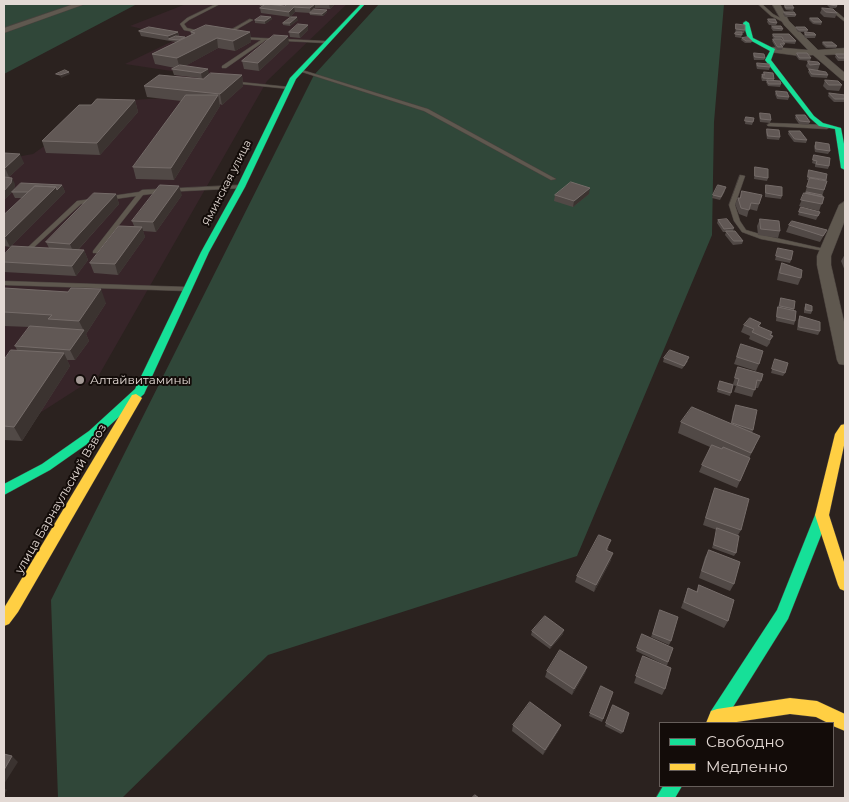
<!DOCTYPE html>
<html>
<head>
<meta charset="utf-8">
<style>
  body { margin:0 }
  #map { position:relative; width:849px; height:802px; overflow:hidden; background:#2b221f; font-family:Montserrat,sans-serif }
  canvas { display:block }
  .frame { position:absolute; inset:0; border:5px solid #e3d9d4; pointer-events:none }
  .legend { position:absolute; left:659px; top:722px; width:175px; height:65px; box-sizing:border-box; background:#130c09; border:1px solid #665e5a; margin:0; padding:6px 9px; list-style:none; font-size:15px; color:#e3d9d4 }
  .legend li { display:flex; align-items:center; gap:10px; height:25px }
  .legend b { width:25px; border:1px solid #665e5a }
</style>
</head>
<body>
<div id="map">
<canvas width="849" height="802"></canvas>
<div class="frame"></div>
<ul class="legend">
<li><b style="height:6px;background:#16e098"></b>Свободно</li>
<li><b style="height:6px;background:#ffcf43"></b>Медленно</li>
</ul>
</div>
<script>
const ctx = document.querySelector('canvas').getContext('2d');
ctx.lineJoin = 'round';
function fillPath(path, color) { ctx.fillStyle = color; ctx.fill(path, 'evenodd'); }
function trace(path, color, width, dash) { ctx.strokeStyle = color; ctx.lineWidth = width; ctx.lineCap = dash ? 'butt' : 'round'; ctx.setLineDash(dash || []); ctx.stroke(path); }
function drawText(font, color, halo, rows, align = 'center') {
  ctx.font = font + ' Montserrat,sans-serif'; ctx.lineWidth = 4; ctx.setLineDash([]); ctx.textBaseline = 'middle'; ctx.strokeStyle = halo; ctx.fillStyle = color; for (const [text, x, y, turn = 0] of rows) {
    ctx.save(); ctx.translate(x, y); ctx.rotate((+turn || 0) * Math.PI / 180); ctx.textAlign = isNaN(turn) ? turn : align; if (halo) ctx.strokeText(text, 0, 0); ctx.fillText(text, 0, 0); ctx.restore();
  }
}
fillPath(new Path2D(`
  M186,4H347L267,81L99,375L4,436V159L33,154L107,102L162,98L178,72L125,64L179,38L130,26Z`), '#372529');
fillPath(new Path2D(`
  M4,4H137L4,74Z
  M379,4H724L714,122L712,235L577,556L268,655L122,798H58L51,600L314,75Z`), '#304739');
const lane = new Path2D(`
  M216,4H220L189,20L184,24L187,28L203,32V34L184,30L180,24L187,18Z
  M758,4H762L773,14L788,22L785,23L771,16Z
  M835,12H837L845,19V22L835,14Z
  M250,19L253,20L225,36L222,35Z
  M239,37L325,41L327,42L325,43L266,40L226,68H222V66L261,40L240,39Z
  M299,69L428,109L556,179L551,180L424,111L299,71Z
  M230,81L289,87L291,88L289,89L232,83L230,82Z
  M770,123L827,125L830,127L827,129L768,126L767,125Z
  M740,175L745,176L735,205L740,221L746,230L763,235L829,250V252L761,239L742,232L734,221L729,205Z
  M241,185L243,186V188L166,192L143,195L97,253H93V251L136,196L81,204L31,250H27L26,249L77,201L139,192L142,190Z
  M4,281L187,287L191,289L187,291L4,285Z`);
const street = new Path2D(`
  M74,4H85L4,33V28Z
  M772,4H780L789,21L818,50L845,48V54L824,55L845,73V81L842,80L813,55L800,56L770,52V48L773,47L808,50L784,25Z
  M845,201V220L831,256V265L845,326V365L839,364L837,360L817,265V256L839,205Z`);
const fast = new Path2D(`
  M361,4H365L296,79L245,187L209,252L144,394L97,437L50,470L4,495V484L42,464L89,431L135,389L201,252L237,187L290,78Z
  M746,21L749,23L753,38L775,49L771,60L814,116L823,123L841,128L845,149V170L841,168L835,129L819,126L810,118L765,60L770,51L748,39L743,23Z
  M822,510L827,511L829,515L788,619L723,723H711L709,717L711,711L777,610L815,515L817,511Z
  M663,786H682L675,798H656Z`);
const slow = new Path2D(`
  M136,394L142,398L18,612L9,624L4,626V608L132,395Z
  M845,424V441L829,515L845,565V591L840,589L838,585L815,515L835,434L841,425Z
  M790,698L817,701L845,714V731L833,726V723H828L816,717L790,714L730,723H706L711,711L717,709Z`);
trace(lane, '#48403d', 1);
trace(street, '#48403d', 1);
trace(fast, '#48403d', 1);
trace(slow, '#48403d', 1);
fillPath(lane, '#5f584f');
fillPath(street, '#5f584f');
fillPath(fast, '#16e098');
fillPath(slow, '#ffcf43');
fillPath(new Path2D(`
  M259,4H276L274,5L285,6L287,4H335L330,9L315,8V9L327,10V12L323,16L310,15V13L295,12L290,17L261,13L260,8L263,6H260Z
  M826,4H836L837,6L836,8H830Z
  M785,5L794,8L793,11L786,10L784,7Z
  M822,8L837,13L835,18L824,17L820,13Z
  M784,12L796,15L795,17H785L783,14Z
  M271,17L272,19L265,24L255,23V20Z
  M810,18L822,22L821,25L813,24L809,20Z
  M768,19L777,23L776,25H769L767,22Z
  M298,20L290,26L283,25V23Z
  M736,24L745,30L744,33H742L741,38L735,37Z
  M772,26L783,29L782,31H773L771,28Z
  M796,27L808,30L807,32H798L796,29Z
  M308,30L300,38L290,37L289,32Z
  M139,31L178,32L179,36L185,38L191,35V32H250L251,42L235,51L218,48L185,66L209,74L202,79L242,75L243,86L222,105L220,104V106L174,180L136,179L133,167L181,101L147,97L144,86L199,78L174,75L172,69L175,68L155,64L152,54L176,42L141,36Z
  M805,32L816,35L815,38H805L804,35Z
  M773,34L796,41L795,44L784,43V46H782L783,47L782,50H777L772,41L773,39H774L772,36Z
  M742,38L752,41L751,43H745L741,40Z
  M823,42L837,46L836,48H826L822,44Z
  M289,43L259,71L244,69L242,61Z
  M754,53L765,58L764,60H754L753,55Z
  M797,53L811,58L810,61L799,60L796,56Z
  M836,54H845V61H838L835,57Z
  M808,61L820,64L818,70H811L828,75L827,78L811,77L808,72L809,70L806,66Z
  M757,63L770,67L769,70L757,69L756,65Z
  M764,72L774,79V80L781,84L780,87L768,86L766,82L767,81H762L761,77L762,74L763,75Z
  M825,80L842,85L839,91L827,90L823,86Z
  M776,91L789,97L788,100L777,99L775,94Z
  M829,93L845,95V102H834L828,96Z
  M135,100L138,112L100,155L46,153L42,141L91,105Z
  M760,113L771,120L770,123L760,122L759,116Z
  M796,115L810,122L808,125L799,124L795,118Z
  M746,117L753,122L752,125L745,124Z
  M767,129L780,137L779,140L767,139L766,132Z
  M789,131L807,140L806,143L794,142L788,134Z
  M816,142L830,151L828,154L815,152L814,146Z
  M4,153L24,163L9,177H4Z
  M814,155L829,166L828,169L815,167V164L812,163Z
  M755,167L768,178L767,181L754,179Z
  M809,170L824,190L822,197H824L819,211L799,206L805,193L809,180H807Z
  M15,184L14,189L62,185L65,192L10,247L4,246V215L22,198H15L12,192L4,200Z
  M766,185L782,196L781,199L765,197V188Z
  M725,191L720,200L712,198L713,195Z
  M116,194L119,204L78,250H84L88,260L76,276L4,272V255L49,248L46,242Z
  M589,194L573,207L554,201L555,195Z
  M182,195L156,232L143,231L145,237L118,275L94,273L90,263L134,226L132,221Z
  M738,198L759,204L757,211L749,209L747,217L739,214L735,204Z
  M801,207L820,212L816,220L798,215Z
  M760,219L780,231L778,238L758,235L757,226Z
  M718,220L734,228L733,231L743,241L742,244L733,245L725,235L726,232H723L717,223Z
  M789,225L827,230L820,242L786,232Z
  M778,248L791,260L790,263L775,260Z
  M845,254V271L841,261Z
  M782,263L801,278L798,285L777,280L779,270Z
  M4,288L106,303L86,334L89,341L75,360H67L70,366L22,441L4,440V360L17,350L15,346L30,327L4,326Z
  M781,298L794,309V310L795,321L794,325L776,321L777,310Z
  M806,304L812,311L811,314L804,313V308Z
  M800,316L820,331L818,335L797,330L798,320Z
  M761,323L759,327L772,332L770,343L767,347L749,339L750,336L741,332L744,325Z
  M741,344L759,364L756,371L734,364Z
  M664,358L688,361L682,369L663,362Z
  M775,359L785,373L783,376L771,373Z
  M738,367L761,381L758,388H755L752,397L734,392L736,386L733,385L730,396L717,392L720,381L733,384Z
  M736,405L753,430L752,433L755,447L749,458H750L737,488L699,472L710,447L678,433L681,422L731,423L733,412Z
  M715,488L741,530L738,535L736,553L734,556L712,548L717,530L703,525L712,495Z
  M609,547L607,551L611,560L594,592L575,582L577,576Z
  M709,550L734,584L730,591L699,578L705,557Z
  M699,585L728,621L724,628L681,608L688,588L696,592Z
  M660,610L671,641L669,645L651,637Z
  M532,631L563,634L550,649L531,635Z
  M642,634L668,662L667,666L636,651Z
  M643,656L665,689L662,695L634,683Z
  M587,667L585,673L572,695L545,677L547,671Z
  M601,686L613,692L602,722L589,716Z
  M613,705L623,732L621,734L605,726Z
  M513,725H561L559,730L543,755L512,731Z`), '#514946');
fillPath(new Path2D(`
  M315,4V9L311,13L310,8Z
  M329,4H335L330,9Z
  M294,7L295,12L290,17L289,12Z
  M327,10V12L323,16L322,14Z
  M271,17L272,19L265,24V21Z
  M297,17L298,20L290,26V23Z
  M308,25V30L300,38L299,33Z
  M178,32L179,37L169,39L168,36Z
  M250,32L251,42L235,51L233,41Z
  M288,36L289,43L259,71L258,63Z
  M217,38L218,48L180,69L177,58Z
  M208,69L209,74L202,79L201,73Z
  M69,72L70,74L61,78L60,75Z
  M242,75L243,86L222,105L220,94Z
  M218,95L220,106L174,180L171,168Z
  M135,100L138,112L100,155L97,143Z
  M20,154L24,163L9,177L5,168Z
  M12,178L15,184L14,190L4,200V191Z
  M62,185L65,192L10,247L5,237L56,187Z
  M179,186L182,195L156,232L153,222Z
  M590,188L589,194L573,207L574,201Z
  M116,194L119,204L74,254L70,244Z
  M142,227L145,237L118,275L115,264Z
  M84,250L88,260L76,276L72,266Z
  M101,289L106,303L86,334L89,341L75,360L70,350L84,331L79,321Z
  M64,353L70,366L22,441L14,427Z
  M613,553L611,560L594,592L596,585Z
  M564,630L563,634L550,649L551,646Z
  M587,667L585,673L572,695L574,689Z
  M561,725L559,730L543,755L545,750Z
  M12,756L18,762L4,784V770Z
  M4,788L7,790L4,795Z`), '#3b3330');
const building = new Path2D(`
  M266,4L285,6L287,4H315L310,8L294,7L289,12L260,8Z
  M829,4H836L837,6L831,5Z
  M785,5H792L794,8H786Z
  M822,8L833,9L837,13L826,12Z
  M314,9L327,10L322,14L310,13Z
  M784,12H794L796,15L786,14Z
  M261,16L271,17L265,21L255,20Z
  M291,17H297L290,23H283Z
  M810,18H818L822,22H814Z
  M768,19H775L777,23L770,22Z
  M298,24L308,25L299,33L289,32Z
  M736,24L745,25V30L736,29Z
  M206,25L250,32L233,41L217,38L177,58L152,54L195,33L191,32Z
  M772,26H781L783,29L774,28Z
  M149,27L178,32L168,36L139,31Z
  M796,27H805L808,30H799Z
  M736,32H742V35L735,34Z
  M805,32L814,33L816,35H806Z
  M773,34H789L796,41H784L782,37H775Z
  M274,35L288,36L258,63L242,61Z
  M176,36L185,37L179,40L169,39Z
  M748,37L752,41H746L742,38Z
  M773,39H781L785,44H780L783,47H778Z
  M823,42H832L837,46H827Z
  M754,53L764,54L765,58L755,57Z
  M797,53H807L811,58H800Z
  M836,54H845V58H839Z
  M808,61L818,62L820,64L810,65Z
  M757,63L769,64L770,67L758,66Z
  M180,65L208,69L201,73L172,69Z
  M809,69L826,72L828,75L812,74Z
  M65,70L69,72L60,75L56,74Z
  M764,72L773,73L774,79L763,78L762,74L764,75Z
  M211,73L242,75L220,94L144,86L159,75L203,79Z
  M767,80L780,81L781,84H769Z
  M825,80L838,81L842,85H829Z
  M776,91L787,92L789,97L778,96Z
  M829,93L845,95V99H835Z
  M186,95H218L171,168L133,167Z
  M97,99L135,100L97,143L42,141L79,105H91Z
  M760,113L770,114L771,120L761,119Z
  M796,115H805L810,122L800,121Z
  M746,117L754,118L753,122L745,121Z
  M767,129L779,130L780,137L768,136Z
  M789,131H800L807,140L795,139Z
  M816,142L829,144L830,151L816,149Z
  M4,153L20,154L5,168H4Z
  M814,155L830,158L829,166L816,164L817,161L813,160Z
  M755,167L768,169V178L755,176Z
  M809,170L827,174L826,180L808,177Z
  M4,177L12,178L11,183L4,191Z
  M810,178L827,181L824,190L807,187Z
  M571,182L590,188L574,201L555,195Z
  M21,183L62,185L57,190L56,187L35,186L28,192H12Z
  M160,185L179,186L153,222L132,221Z
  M718,185L726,187L721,197L713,195Z
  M766,185L782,187V196L766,193Z
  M35,186L56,187L5,237H4V215Z
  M742,191L762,195L759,204L751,203L749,210L741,208L738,198H740Z
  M807,192L822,195V197L806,193Z
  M94,193L116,194L70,244L46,242Z
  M804,193L824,197L822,204L801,200Z
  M801,207L820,212L818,216L799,212Z
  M727,219L734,228L724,229L718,220Z
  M760,219L779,221L780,231L761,229Z
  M792,221L827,230L823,236L789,225Z
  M119,226L142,227L115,264L90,263Z
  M726,231H735L743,241H734Z
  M12,246L84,250L72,266L4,262V255Z
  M778,248L793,251L791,260L776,256Z
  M782,263L802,270L801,278L780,273Z
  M4,288L68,292L71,288L101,289L79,321L48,319L52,315L4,312Z
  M781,298L795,301L794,309L780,306Z
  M806,304L812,306V311L806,310Z
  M778,307L796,311L795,321L777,317Z
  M800,316L820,322V331L799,327Z
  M750,318L761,323L758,326L772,332L770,335L773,336L770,340L752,332L754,329L744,325Z
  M30,326L84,330L70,350L15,346Z
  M741,344L763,351L759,364L737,357Z
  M11,350L64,353L14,427L4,426V360Z
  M670,350L689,357L684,366L664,358Z
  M775,359L788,363L785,373L772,369Z
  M738,367L763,374L761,381L757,380L755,390L737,385L739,379L735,378Z
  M720,381L733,385L731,393L718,389Z
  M736,405L757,410L753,430L732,423Z
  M692,407L760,436L751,453L681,422Z
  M712,445L722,449L723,447L750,458L740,481L702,465Z
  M715,488L749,499L741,530L706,518Z
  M717,528L739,536L736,553L714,545Z
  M599,535L611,540L606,550L613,553L596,585L577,576Z
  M709,550L740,562L734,584L702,571Z
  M699,585L734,600L728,621L684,602L688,588L697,592Z
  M660,610L678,617L671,641L653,634Z
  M545,616L564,630L551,646L532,631Z
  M642,634L673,648L668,662L637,648Z
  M560,650L587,667L574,689L547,671Z
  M643,656L671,668L665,689L636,676Z
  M601,686L613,692L603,719L590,713Z
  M530,702L561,725L545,750L513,725Z
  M613,705L629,713L623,732L606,723Z
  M4,754L12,756L4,770Z
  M475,795L479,798H472Z`);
fillPath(building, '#615855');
trace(building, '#756c69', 1);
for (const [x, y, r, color] of [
  [80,380,5,"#a39995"]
]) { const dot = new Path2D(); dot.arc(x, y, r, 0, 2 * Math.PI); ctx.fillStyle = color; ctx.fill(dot); trace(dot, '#130c09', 2); }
drawText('11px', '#e3d9d4', '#130c09', [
  ["Яминская улица",227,183,-63]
]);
drawText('12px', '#e3d9d4', '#130c09', [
  ["Алтайвитамины",90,380]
], 'left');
drawText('12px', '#e3d9d4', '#130c09', [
  ["улица Барнаульский Взвоз",61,499,-60]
]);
</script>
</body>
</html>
